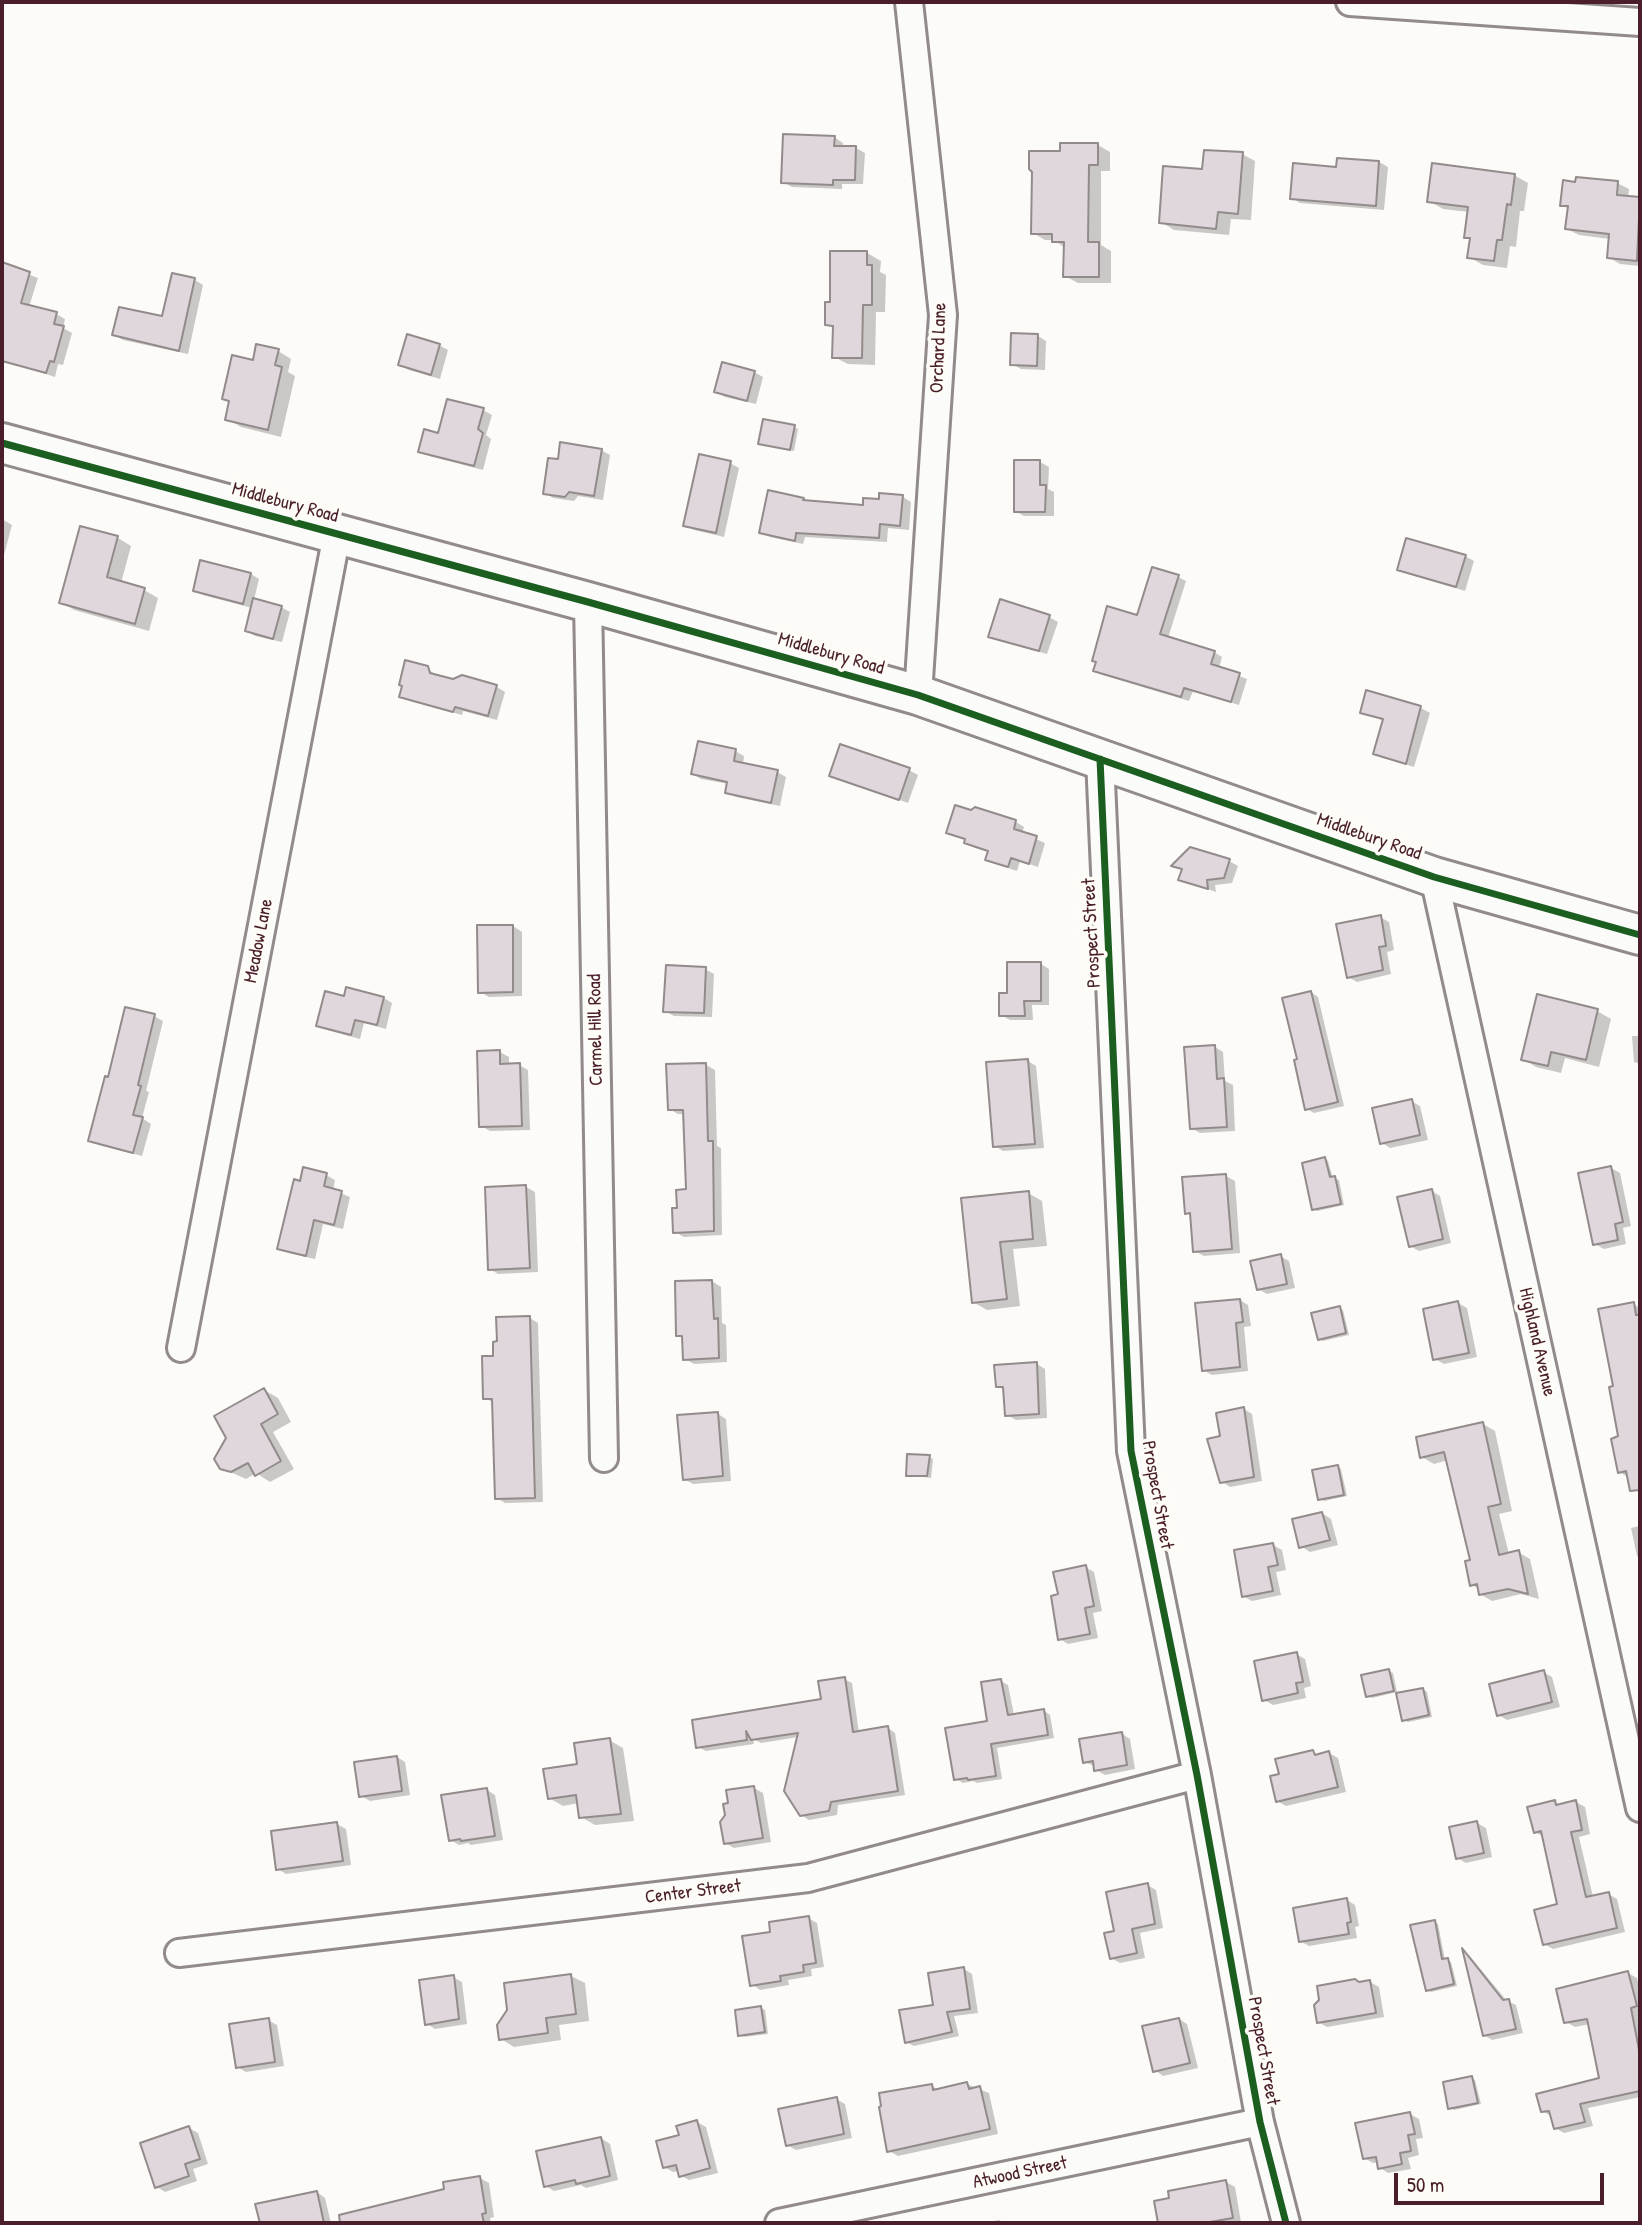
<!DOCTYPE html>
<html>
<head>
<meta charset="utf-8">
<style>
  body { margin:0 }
  #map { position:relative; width:1642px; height:2225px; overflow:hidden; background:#fcfbf8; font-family:"Patrick Hand",sans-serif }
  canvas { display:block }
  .frame { position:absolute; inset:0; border:4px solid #4a1f2b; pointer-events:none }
  .scale { position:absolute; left:1394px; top:2173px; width:210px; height:32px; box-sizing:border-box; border:4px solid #4a1f2b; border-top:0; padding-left:9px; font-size:21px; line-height:24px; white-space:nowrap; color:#4a1f2b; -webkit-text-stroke:5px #fdfcf7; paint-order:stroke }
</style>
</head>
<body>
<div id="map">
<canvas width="1642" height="2225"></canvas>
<div class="frame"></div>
<div class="scale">50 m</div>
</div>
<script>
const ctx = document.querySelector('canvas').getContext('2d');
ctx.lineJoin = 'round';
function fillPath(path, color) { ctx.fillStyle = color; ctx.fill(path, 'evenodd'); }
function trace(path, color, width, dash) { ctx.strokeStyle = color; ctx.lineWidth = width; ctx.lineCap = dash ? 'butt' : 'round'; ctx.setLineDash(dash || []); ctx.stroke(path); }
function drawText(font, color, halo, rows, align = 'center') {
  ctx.font = font + ' "Patrick Hand",sans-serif'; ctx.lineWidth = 7; ctx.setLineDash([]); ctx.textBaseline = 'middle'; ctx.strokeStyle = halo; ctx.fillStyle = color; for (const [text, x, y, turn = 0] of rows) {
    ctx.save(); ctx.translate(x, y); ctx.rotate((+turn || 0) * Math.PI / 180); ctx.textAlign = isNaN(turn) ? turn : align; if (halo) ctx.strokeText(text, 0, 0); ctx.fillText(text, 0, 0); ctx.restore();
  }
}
fillPath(new Path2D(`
  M834,137L843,143V148H856L865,153L863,184H842V189L792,187L783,182Z
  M1098,145L1110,152V171H1101V245L1111,251V283H1078L1065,276V248L1054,240H1045L1033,233L1062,153Z
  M1242,154L1255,161L1251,220L1231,219L1229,235L1174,230L1161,222Z
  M1379,162L1388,167L1384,210L1300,203L1292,198L1338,169Z
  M1514,175L1528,183L1524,211H1520L1516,247L1510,246L1507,268L1483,265L1469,257L1471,240L1466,237L1469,212L1443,209L1429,201Z
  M1617,183L1629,189L1628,198L1640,199V266L1620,264L1608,257L1610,239L1579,235L1567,229L1569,209L1562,205Z
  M867,253L881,261L880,272L886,275L885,312H876L875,365L848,364L834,357V329L827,324L832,304Z
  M2,264L38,278L29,307L56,314L65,319L63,328L72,333L63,365L58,364L55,377L2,360V341L9,312L2,310Z
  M173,275L195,280L203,285L188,354L123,340L114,335L163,318Z
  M1038,336L1046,341L1045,370L1021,369L1012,364Z
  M439,345L448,350L440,379L409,370L400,365Z
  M278,351L291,359L288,372L295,376L281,437L241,427L227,419L231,403L224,399L254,362Z
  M754,372L763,377L756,404L725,397L716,392Z
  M483,410L492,415L486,435L491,439L483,470L429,456L420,451L439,435Z
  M794,427L798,429L794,451L764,445Z
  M601,450L610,455L603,500L578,496L574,501L553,498L545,493L559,461Z
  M1040,462L1049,467L1048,489L1054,492V516H1024L1015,511Z
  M730,463L739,468L724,537L694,530L685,525Z
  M903,497L911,502L909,530L888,528L887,542L805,537L803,544L770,537L761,532L803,499L808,502L865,507Z
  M2,519L12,525L4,555H2Z
  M81,528L118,538L131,546L121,583L144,590L158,598L149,631L74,610L61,602Z
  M1465,556L1474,561L1465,591L1408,574L1399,569Z
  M251,574L259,579L254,600L281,607L290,612L282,642L255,636L247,631L252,608L203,595L195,590Z
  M1178,577L1186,581L1168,638L1214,652L1222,657L1219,668L1247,679L1239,705L1193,691L1189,701L1103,675L1095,670L1138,617Z
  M1049,617L1058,622L1047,654L999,641L990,636Z
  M427,668L438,677L453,681L462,677L497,687L505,692L497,720L463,711L462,715L410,701L401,696Z
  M1368,693L1421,708L1430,713L1414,767L1384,758L1375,753L1384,721L1362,712Z
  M735,751L744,756L743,765L777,772L786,777L780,806L736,797L727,792L729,784L701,779L693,774Z
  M909,770L918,775L908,803L831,775Z
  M975,809L1016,822L1024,827L1022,833L1045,843L1038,867L1020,861L1017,871L996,864L987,859L989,852L975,848L966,843L967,840L948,832Z
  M1229,861L1238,866L1232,883L1215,885L1216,892L1180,879L1183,871L1174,865Z
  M1380,917L1389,922L1394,950L1387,952L1391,974L1357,982L1348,977Z
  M513,926L522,932V996L489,997L480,992Z
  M1041,964L1049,969V1005H1032L1033,1020H1010L1001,1015L1009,995Z
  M705,969L714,974L712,1017L674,1016L665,1011Z
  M1311,992L1318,997L1344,1106L1314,1113L1307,1109L1299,1060Z
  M345,998H384L392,1003L386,1029L364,1023L360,1039L327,1030L318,1025Z
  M1597,1011L1611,1019L1599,1067L1565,1058L1561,1073L1536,1067L1523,1059Z
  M154,1016L163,1021L146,1091L149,1092L142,1118L151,1124L142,1156L99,1145L90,1140L109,1079Z
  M1632,1036H1640V1064L1634,1062Z
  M1215,1047L1223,1052L1225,1081L1233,1085L1235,1131L1200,1133L1191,1128Z
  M500,1052L509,1057V1065H519L528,1070L530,1130L490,1131L481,1126Z
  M1028,1061L1036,1066L1044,1148L1003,1151L995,1146Z
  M706,1065L715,1070L717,1146L721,1148L722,1235L684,1237L675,1232L679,1209L688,1191L685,1114H678L669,1109Z
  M1411,1101L1420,1106L1428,1140L1390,1148L1382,1143Z
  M1325,1158L1328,1161L1333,1178L1339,1180L1344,1205L1317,1211L1314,1209Z
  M1611,1168L1620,1173L1631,1226L1623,1228L1626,1244L1604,1249L1595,1244Z
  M326,1175L335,1180L333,1190L350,1197L343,1229L323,1224L315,1259L288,1253L279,1248L301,1183Z
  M1226,1176L1235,1181L1240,1253L1204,1256L1195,1251L1192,1216L1186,1213Z
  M526,1187L535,1192L538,1272L498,1274L490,1269Z
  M1432,1191L1440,1196L1451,1243L1419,1251L1410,1246Z
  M1028,1193L1042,1201L1047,1246L1013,1249L1020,1306L987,1310L973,1302L963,1200Z
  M1280,1256L1289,1261L1295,1288L1267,1294L1258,1289Z
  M712,1281L721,1287L722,1323L726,1325L727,1362L694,1364L685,1359L684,1339L678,1335Z
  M1240,1300L1248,1305L1251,1326L1244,1327L1248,1371L1212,1375L1203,1370Z
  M1458,1303L1467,1308L1477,1357L1444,1364L1435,1359Z
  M1633,1304L1640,1308V1474L1628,1477L1619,1472L1620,1437L1615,1387Z
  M1339,1308L1343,1310L1349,1335L1323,1341L1319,1339Z
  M530,1318L538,1323L543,1502L505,1503L497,1498L494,1403L485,1398L495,1358Z
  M1037,1364L1045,1369L1047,1418L1016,1420L1007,1415L1005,1391L998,1386Z
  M264,1390L278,1398L291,1422L273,1432L294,1469L270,1482L256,1473L246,1479L221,1468Z
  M1244,1409L1252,1414L1262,1481L1230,1487L1221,1481Z
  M718,1414L726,1419L731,1481L693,1484L684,1479Z
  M1483,1424L1495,1431L1512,1511L1499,1514L1509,1554L1518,1552L1530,1559L1539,1599L1521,1594L1492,1601L1480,1594L1479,1589L1472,1585V1561L1448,1460L1434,1464L1422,1457Z
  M929,1457L933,1459L931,1478L908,1475Z
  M1338,1467L1341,1469L1347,1496L1324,1501L1320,1499Z
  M1322,1513L1331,1519L1338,1545L1310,1552L1301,1546Z
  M1640,1526V1558L1637,1556L1631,1528Z
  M1273,1545L1282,1550L1286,1570L1276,1572L1281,1595L1252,1601L1243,1596Z
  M1085,1567L1094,1572L1102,1611L1093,1613L1098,1638L1068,1644L1060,1639Z
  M1296,1654L1305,1659L1311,1686L1304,1688L1306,1698L1273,1705L1264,1700Z
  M1389,1671L1393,1673L1397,1692L1372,1698L1368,1696Z
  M1543,1672L1552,1677L1560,1707L1507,1720L1499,1715Z
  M844,1679L852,1683L859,1733L888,1728L895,1733L905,1795L838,1805L837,1815L809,1820L801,1815L798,1737L761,1743L753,1739L754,1744L706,1751L698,1747L823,1700Z
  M1001,1681L1008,1685L1014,1715L1043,1710L1050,1715L1054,1738L997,1748L1002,1779L977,1783L973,1781L963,1783L956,1779L989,1723Z
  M1423,1689L1427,1692L1432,1717L1408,1722L1404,1720Z
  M1121,1733L1130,1739L1135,1769L1105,1775L1096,1770L1095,1766L1084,1762Z
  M609,1740L623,1748L634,1821L595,1825L581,1817L579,1803L563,1806L549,1798L579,1765Z
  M1313,1752L1319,1756L1329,1753L1338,1758L1346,1792L1286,1806L1277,1801L1281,1775Z
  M397,1757L405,1762L410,1795L370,1801L361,1796Z
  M754,1788L763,1793L771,1842L734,1848L725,1843Z
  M487,1790L495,1795L503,1840L471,1845L468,1843L459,1845L450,1840Z
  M1555,1802L1561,1806L1576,1802L1585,1807L1590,1834L1579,1837L1593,1897L1608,1894L1617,1899L1625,1932L1553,1949L1544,1944L1559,1906L1544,1837L1535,1832Z
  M1477,1823L1486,1828L1492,1857L1466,1863L1457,1858Z
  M337,1824L346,1829L351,1865L286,1874L278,1869Z
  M1147,1885L1156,1890L1163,1928L1140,1933L1145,1958L1120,1963L1111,1958L1116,1932Z
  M1347,1900L1355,1905L1359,1926L1355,1927L1357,1938L1309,1946L1300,1941Z
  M808,1918L817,1923L824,1967L811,1969L812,1976L788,1980L789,1985L760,1990L752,1984L772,1933Z
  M1434,1922L1438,1924L1445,1960L1451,1962L1457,1986L1431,1992L1427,1990Z
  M1464,1952L1469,1955L1507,2001L1516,2005L1523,2033L1492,2040L1484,2035Z
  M964,1969L972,1974L978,2013L954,2016L959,2036L914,2046L906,2042Z
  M1628,1973L1637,1978L1640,1991V2097L1588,2108L1593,2126L1564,2133L1555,2128L1551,2116L1542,2111L1602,2079L1590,2024L1575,2027L1566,2022Z
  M571,1976L585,1983L589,2021L559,2025L561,2040L514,2047L501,2039L509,2010Z
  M453,1977L462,1982L467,2024L435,2029L427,2024Z
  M1370,1982L1379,1987L1384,2017L1327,2027L1318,2022L1359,1984Z
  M761,2008L765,2010L768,2034L744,2037L740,2035Z
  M1179,2019L1187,2024L1198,2068L1163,2076L1155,2070Z
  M268,2020L277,2025L284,2066L246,2072L237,2067Z
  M1472,2078L1475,2080L1481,2104L1454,2110L1450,2108Z
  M967,2084L989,2093L998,2134L898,2156L889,2151L932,2086L939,2090Z
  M836,2099L845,2104L852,2138L796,2150L787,2145Z
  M1410,2114L1419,2119L1423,2138L1416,2139L1419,2155L1408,2158L1411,2169L1388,2173L1380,2168L1378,2162L1373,2163L1364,2158Z
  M697,2122L706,2127L718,2173L689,2180L680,2175L679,2171L673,2172L664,2167L681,2136Z
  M189,2128L198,2133L208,2164L193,2169L197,2181L165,2192L157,2187Z
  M601,2138L610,2144L618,2180L586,2188L581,2185L554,2191L546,2186Z
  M480,2178L489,2183L494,2217L490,2218L491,2223H351L349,2214L446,2190Z
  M1226,2182L1235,2187L1241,2222L1160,2223L1156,2202Z
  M317,2192L325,2198L331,2223H261L258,2205Z
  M999,2220L1005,2223H981Z`), '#0003');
const building = new Path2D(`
  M783,134L835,136L834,146H856L855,180H833V185L781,183Z
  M1060,143H1098V165H1089L1088,242H1099V277H1063L1064,242H1052V234H1031L1032,172L1029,169V151H1060Z
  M1204,150L1243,152L1238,214L1218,212L1216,229L1159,223L1163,166L1202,169Z
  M1337,158L1379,161L1376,206L1290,199L1293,163L1336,167Z
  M1432,163L1515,174L1511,205L1507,204L1502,240H1497L1494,261L1467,258L1470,238H1464L1468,207L1427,202Z
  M1576,177L1618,181L1617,195L1640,197L1637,261L1607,258L1609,234L1565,229L1568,206H1560L1563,180L1575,182Z
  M830,251H867V265H872V305H863L862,358H832L833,326L825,325V302H830Z
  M2,262L30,272L21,303L57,312L54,324L64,326L54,362L50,361L46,373L2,361Z
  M172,273L195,278L179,351L112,335L119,307L162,316Z
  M1011,333L1038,334L1037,366L1010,365Z
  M407,334L440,344L431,375L398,365Z
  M256,344L279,349L275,365L282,367L268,430L225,420L229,401L222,399L232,355L253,360Z
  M722,362L755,371L747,401L714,392Z
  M447,399L484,408L478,429L483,433L474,466L418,452L424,429L438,433Z
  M763,419L795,425L790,450L758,444Z
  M560,442L602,449L594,496L569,492L565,497L543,494L548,458L558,459Z
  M699,454L731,461L716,533L683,526Z
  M1014,460H1040V485H1046L1045,512H1014Z
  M768,490L804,498L803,500L863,505V498L879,499V493L903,495L900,526L880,524L879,538L796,533L795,541L759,533Z
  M80,526L118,536L107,577L145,588L135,624L59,603Z
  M1406,538L1466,555L1456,587L1397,570Z
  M200,560L251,573L243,604L193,591Z
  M1152,567L1179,575L1160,634L1215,651L1211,664L1240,673L1231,702L1184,688L1181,697L1093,671L1096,662L1092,661L1107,606L1137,615Z
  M253,598L282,606L273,639L245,631Z
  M1000,599L1050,615L1039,651L988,637Z
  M405,660L428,666L430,673L453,679L462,675L497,685L488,716L455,707L453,712L399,697L402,686L399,685Z
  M1366,690L1421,706L1406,764L1373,754L1383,719L1360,713Z
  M698,741L736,749L734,761L778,770L771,803L725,793L727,782L691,774Z
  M840,744L910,768L899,800L829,776Z
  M955,805L971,810L975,807L1016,820L1014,829L1037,836L1029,864L1011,858L1008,867L985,860L988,851L964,843L965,839L946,833Z
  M1190,847L1230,859L1224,878L1207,880L1208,889L1178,880L1182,869L1171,866Z
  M1381,915L1386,946L1379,947L1383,970L1347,978L1336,924Z
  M477,925H513V992L478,993Z
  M1007,962H1041V1001H1024L1025,1016H999V993H1007Z
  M666,965L706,967L704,1013L663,1012Z
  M346,987L384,997L377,1025L355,1020L351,1035L316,1026L325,991L344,996Z
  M1311,991L1338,1102L1305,1110L1294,1060L1297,1059L1282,998Z
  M1537,994L1598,1009L1586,1060L1551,1052L1548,1066L1521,1060Z
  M125,1007L155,1014L138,1085L141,1086L133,1115L143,1117L133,1153L88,1141L105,1076L108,1077Z
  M1215,1045L1217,1079L1224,1078L1227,1127L1190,1129L1184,1047Z
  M500,1050V1064L520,1063L522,1126L479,1127L477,1051Z
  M1028,1059L1035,1144L993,1147L986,1062Z
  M706,1063L708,1141H713L714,1231L673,1233L672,1208H677L676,1190L686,1189L683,1110H668L666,1064Z
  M1412,1099L1420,1135L1380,1144L1372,1108Z
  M1325,1157L1330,1177L1335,1176L1341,1204L1312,1210L1302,1163Z
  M1611,1166L1623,1222L1615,1224L1618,1240L1593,1245L1578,1173Z
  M303,1167L327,1173L324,1186L342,1191L334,1225L314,1220L306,1256L277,1249L294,1179L300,1181Z
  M1226,1174L1232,1249L1193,1252L1190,1213L1185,1214L1182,1177Z
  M526,1185L530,1268L488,1270L485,1187Z
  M1432,1189L1443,1239L1409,1247L1397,1197Z
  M1029,1191L1033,1239L1000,1242L1007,1299L972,1303L961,1198Z
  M1281,1254L1287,1284L1257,1290L1250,1261Z
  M712,1280L714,1319L718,1318L719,1358L683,1360L682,1336H676L675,1281Z
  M1240,1299L1243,1322L1236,1323L1240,1367L1202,1371L1195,1303Z
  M1458,1301L1469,1353L1433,1360L1423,1309Z
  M1634,1302L1636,1315H1640V1490L1630,1491L1626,1471L1618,1473L1611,1439L1618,1436L1609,1387L1613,1386L1598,1309Z
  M1340,1306L1346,1333L1318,1340L1311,1313Z
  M530,1316L535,1498L495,1499L492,1399H483L482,1356H493V1342L497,1341L496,1317Z
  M1037,1362L1039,1414L1005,1416L1003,1387H996L994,1365Z
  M264,1388L278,1414L261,1424L281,1461L255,1476L248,1463L231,1472L220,1469L214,1459L226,1438L214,1416Z
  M1244,1407L1254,1477L1220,1483L1207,1439L1220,1436L1216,1413Z
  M718,1412L723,1476L683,1480L677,1415Z
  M1483,1422L1501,1504L1488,1507L1499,1555L1519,1550L1528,1594L1508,1589L1479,1595L1477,1584L1470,1586L1465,1561L1470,1560L1444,1452L1420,1458L1416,1437Z
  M907,1454L930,1455L927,1476H906Z
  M1338,1465L1344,1495L1318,1500L1312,1470Z
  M1322,1512L1330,1540L1299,1548L1292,1519Z
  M1273,1543L1278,1565L1268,1567L1273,1591L1242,1597L1234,1550Z
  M1086,1565L1094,1606L1085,1608L1090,1634L1058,1640L1051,1596L1058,1594L1053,1572Z
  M1297,1652L1303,1682L1296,1683L1298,1693L1262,1701L1254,1661Z
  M1389,1669L1394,1691L1366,1697L1361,1675Z
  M1544,1670L1552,1702L1497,1716L1489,1684Z
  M845,1677L853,1732L888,1726L898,1791L831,1802L829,1811L800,1816L784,1791L798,1733L751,1740L746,1731L747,1740L696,1748L692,1720L821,1699L818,1681Z
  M1001,1679L1008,1715L1044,1709L1048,1735L991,1744L996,1776L968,1780L967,1778L954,1780L945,1728L987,1721L981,1682Z
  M1423,1688L1429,1715L1402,1721L1396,1693Z
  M1122,1732L1127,1765L1094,1771L1093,1761L1083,1763L1079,1739Z
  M610,1738L621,1814L579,1818L576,1795L548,1799L543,1769L577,1764L574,1743Z
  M1313,1750L1315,1755L1329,1751L1338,1787L1276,1802L1270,1776L1279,1774L1275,1759Z
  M397,1756L402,1791L359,1797L354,1762Z
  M754,1786L763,1838L724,1844L720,1822L725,1815L723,1804L728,1803L726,1790Z
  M487,1788L495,1836L461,1841L460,1839L449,1841L441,1795Z
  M1555,1800L1556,1805L1576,1800L1582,1830L1571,1832L1586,1897L1609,1892L1617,1928L1543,1945L1534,1910L1557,1904L1541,1831L1534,1833L1527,1807Z
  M1477,1821L1484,1853L1456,1859L1449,1827Z
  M337,1822L343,1861L276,1870L271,1831Z
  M1148,1883L1155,1924L1132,1929L1137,1953L1110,1959L1104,1933L1114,1931L1106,1892Z
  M1347,1898L1351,1922L1347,1923L1349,1934L1299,1942L1293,1908Z
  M809,1916L816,1963L803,1965L804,1972L780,1976L781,1981L750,1986L742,1936L770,1932L769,1922Z
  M1435,1920L1442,1959L1448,1958L1454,1984L1426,1991L1410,1925Z
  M1462,1948L1503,2000L1509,1999L1516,2029L1483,2036Z
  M964,1967L970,2009L947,2012L952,2032L905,2043L899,2010L933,2005L928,1973Z
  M1628,1971L1637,2006L1631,2008L1640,2055V2091L1580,2104L1585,2122L1554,2129L1549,2111L1541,2112L1536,2094L1599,2078L1587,2019L1564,2023L1556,1989Z
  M571,1974L576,2014L546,2018L548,2033L499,2040L497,2025L507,2010L504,1983Z
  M454,1975L459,2019L425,2025L419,1980Z
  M1355,1979L1359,1982L1370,1980L1376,2013L1317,2023L1314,2005L1319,2000L1317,1986Z
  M761,2006L765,2032L738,2036L735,2010Z
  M269,2018L275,2062L236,2068L229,2024Z
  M1179,2018L1190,2063L1153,2072L1142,2026Z
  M1472,2076L1478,2103L1448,2109L1443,2082Z
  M967,2082L969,2089L980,2086L990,2129L887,2152L879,2107L881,2106L879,2093L932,2084L933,2090Z
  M837,2097L844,2134L786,2146L778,2109Z
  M1410,2112L1415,2134L1408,2135L1411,2151L1400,2153L1402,2164L1378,2169L1376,2157L1363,2159L1355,2123Z
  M697,2120L710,2168L679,2177L676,2165L663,2168L656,2141L679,2135L676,2126Z
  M189,2126L200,2159L185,2164L189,2176L155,2188L140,2143Z
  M601,2137L610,2176L576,2184L575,2180L544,2187L536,2151Z
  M480,2176L486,2213L482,2214L484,2223H340L339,2215L444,2189L443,2182Z
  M1226,2180L1233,2218L1204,2223H1158L1154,2201L1169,2198L1168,2191Z
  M317,2191L324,2223H260L255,2204Z`);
fillPath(building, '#e0d7dc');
trace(building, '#928a8b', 2);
const street = new Path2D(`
  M909,2L943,315L918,695
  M1350,2L1640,22
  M588,602L604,1458
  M1100,759L1131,1451L1197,1775L1260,2122L1286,2223
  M1434,877L1640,1808
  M181,1348L337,534
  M179,1953L808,1878L1197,1775
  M779,2223L1260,2122`);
const secondary = new Path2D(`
  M2,443L588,602L918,695L1434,877L1640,935`);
trace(street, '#928a8b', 32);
trace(secondary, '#928a8b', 44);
trace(street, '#fbfbf9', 26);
trace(secondary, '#fbfbf9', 38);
trace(new Path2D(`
  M2,443L588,602L918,695L1434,877L1640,935
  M1100,759L1131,1451L1197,1775L1260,2122L1286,2223`), '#1b5e20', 7);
drawText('19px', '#4a1f2b', '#fdfcf7', [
  ["Orchard Lane",939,348,-88],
  ["Middlebury Road",285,503,15],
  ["Middlebury Road",831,654,16],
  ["Middlebury Road",1369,837,19],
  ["Prospect Street",1092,933,-93],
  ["Meadow Lane",259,941,-79],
  ["Carmel Hill Road",596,1030,-91],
  ["Highland Avenue",1537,1342,77],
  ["Prospect Street",1157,1495,80],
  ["Center Street",693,1892,-7],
  ["Prospect Street",1263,2051,80],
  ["Atwood Street",1020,2173,-12]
]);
</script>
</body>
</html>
